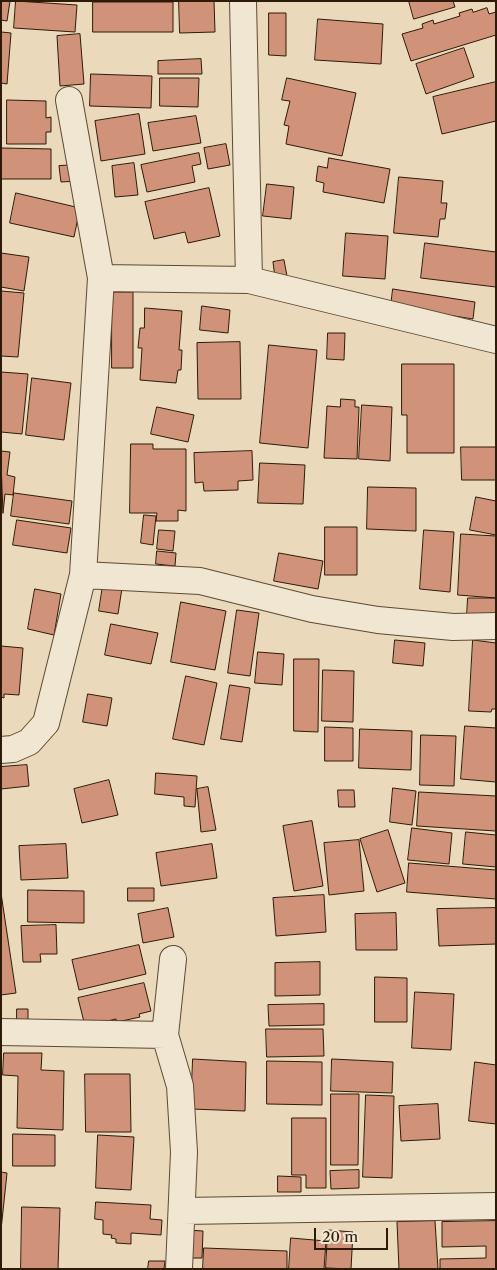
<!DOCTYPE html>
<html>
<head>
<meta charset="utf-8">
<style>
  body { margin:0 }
  #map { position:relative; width:497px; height:1270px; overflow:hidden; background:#ead9ba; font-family:"Libre Caslon Text",serif }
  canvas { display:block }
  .frame { position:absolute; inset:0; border:2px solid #2e1b07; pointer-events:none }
  .scale { position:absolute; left:314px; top:1228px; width:74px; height:22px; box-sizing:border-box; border:2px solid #2e1b07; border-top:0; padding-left:6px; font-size:15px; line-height:18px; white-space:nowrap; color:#2e1b07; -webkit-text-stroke:4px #f1e6d2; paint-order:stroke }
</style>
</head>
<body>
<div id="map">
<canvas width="497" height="1270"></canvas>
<div class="frame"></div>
<div class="scale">20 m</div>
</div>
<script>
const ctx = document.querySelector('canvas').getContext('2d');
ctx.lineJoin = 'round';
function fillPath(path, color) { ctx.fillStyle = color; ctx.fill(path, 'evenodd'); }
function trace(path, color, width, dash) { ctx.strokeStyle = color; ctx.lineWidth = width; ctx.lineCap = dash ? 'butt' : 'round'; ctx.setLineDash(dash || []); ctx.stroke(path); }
const building = new Path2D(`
  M1,1H10L7,21L1,20Z
  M16,1L77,5L75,32L14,28Z
  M179,1H214L215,32L180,33Z
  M409,1H453L455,7L414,19Z
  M93,2H173V32H93Z
  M487,8L489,14L496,12V35L411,61L402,34L423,28L422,24L433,20L434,24L460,16L459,13L472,9L473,12Z
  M269,13H286V56L269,55Z
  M318,19L383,24L381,64L315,60Z
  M1,32L11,33L7,84L1,83Z
  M80,34L84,84L60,86L57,36Z
  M464,48L474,77L426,94L416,64Z
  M201,59L202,74H158V61Z
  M91,74L152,76L151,108L90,106Z
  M160,78H199L198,107L160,106Z
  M287,78L356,93L342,156L286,144L289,126L284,125L290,101L282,100Z
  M496,82V121L442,134L433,97Z
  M7,100L46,101V118L51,117V132H46V144H7Z
  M139,114L145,154L101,161L95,121Z
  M196,116L201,143L153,151L148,123Z
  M226,144L230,165L208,169L204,148Z
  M1,148L51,149V179H1Z
  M199,153L201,164L192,166L195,182L147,192L141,165Z
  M329,158L390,169L384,203L323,192L324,183L316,181L318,166L327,168Z
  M134,163L138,195L115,197L112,166Z
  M77,165L78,181L61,182L59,166Z
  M399,177L443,181L441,203H447L445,219H440L438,237L394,233Z
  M267,184L294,187L291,219L263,216Z
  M209,188L220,236L188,243L185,232L154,239L145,202Z
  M16,193L80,208L74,237L10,223Z
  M346,233L388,236L385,279L343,276Z
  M425,243L496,252V287L421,278Z
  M1,253L29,257L24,291L1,287Z
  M284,260L287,276L275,278L273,262Z
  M393,289L475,302L473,319L391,306Z
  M1,291L24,293L18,357L1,356Z
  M112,292H133V368H112Z
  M202,306L230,310L228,333L200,330Z
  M145,308L182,311L179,350H182L181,370H178L176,383L140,380L142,348H138L140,328H144Z
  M328,333H345L344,360L327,359Z
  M240,342L241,399H198L197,343Z
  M269,345L317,350L308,448L260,443Z
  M402,364H454V453H407V415H402Z
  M1,372L28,374L22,434L1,432Z
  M32,378L71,383L64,440L26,435Z
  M341,399L355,400V407H359L357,459L324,458L327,406L340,407Z
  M362,405L392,407L390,461L359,459Z
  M157,407L194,415L188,442L151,434Z
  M131,444H153V449H186V511L178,510V521H156L157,513H130Z
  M461,447H496V480H462Z
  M1,451L10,452L7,475L15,477L13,495L5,494L3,513Z
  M252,451L253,480L238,481V490L204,491L203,482L195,483L194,453Z
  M260,463L305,465L303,504L258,503Z
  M368,487L416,488V531L367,529Z
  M14,493L72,501L69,524L11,516Z
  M476,497L496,501V535L470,530Z
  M144,515L156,516L153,545L141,543Z
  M17,520L71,528L67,553L13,545Z
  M325,527H357V575H325Z
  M159,530L175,531L173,551L157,549Z
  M424,530L454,532L450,592L420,589Z
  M461,534L496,536V598L458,595Z
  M157,551L176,553L175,566L156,564Z
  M279,553L323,561L318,589L274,581Z
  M103,585L122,588L118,614L99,611Z
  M35,589L61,594L54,635L28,629Z
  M468,598H496V615H467Z
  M181,602L226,611L215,670L171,662Z
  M237,610L259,613L250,676L228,673Z
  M111,624L158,633L151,664L105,655Z
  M395,640L425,643L423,666L393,663Z
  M473,640L496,643V709H492L491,712L469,711Z
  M1,646L23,648L19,695L4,694V698L1,697Z
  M258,652L284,654L282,685L255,683Z
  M294,659H319L318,732L294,731Z
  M323,670L354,671L353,722L322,721Z
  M186,676L217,683L204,745L173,739Z
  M230,685L250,688L242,742L221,739Z
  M88,694L112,698L107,726L83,722Z
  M465,726L496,728V782L461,779Z
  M325,727L353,728V761H325Z
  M360,729L412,731L411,770L359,768Z
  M421,735L456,736L454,786L420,785Z
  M27,765L29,786L1,789V767Z
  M156,773L197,776L195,807L184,806V797L155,794Z
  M109,780L118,815L82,823L74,789Z
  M208,787L216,830L201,832L197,789Z
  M393,788L416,791L412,825L390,822Z
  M338,790H354L355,807H339Z
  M419,792L496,796V831L417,826Z
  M312,821L323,886L294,891L283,826Z
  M412,828L452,833L449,864L408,860Z
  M388,830L405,883L377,892L360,839Z
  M466,832L496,835V867L463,864Z
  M359,840L364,891L329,895L324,843Z
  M66,844L68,878L21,880L19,846Z
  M212,844L217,878L161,886L156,853Z
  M409,863L496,870V899L407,892Z
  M128,888H154V901H128Z
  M28,890L84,891V923L28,922Z
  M1,893L16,993L1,995Z
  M324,895L326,932L276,936L273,898Z
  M168,908L174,937L143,943L138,914Z
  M496,908V944L439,946L437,909Z
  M396,913L397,950H356L355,914Z
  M56,925L57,954H40L41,962H23L21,926Z
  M139,945L146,974L79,990L72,960Z
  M320,962V995L275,996V963Z
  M375,977L407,978V1022H375Z
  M144,983L151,1011L139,1014L140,1017L117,1022L116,1019L85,1026L78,998Z
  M415,992L454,994L451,1050L412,1048Z
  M324,1004V1025L269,1026L268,1005Z
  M17,1009H28V1025L17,1024Z
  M266,1029H323L324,1056L267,1057Z
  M4,1053H42L41,1070L64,1071L63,1130L17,1128L18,1076L3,1075Z
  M193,1059L246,1062L245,1111L191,1109Z
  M332,1059L393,1062L392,1093L331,1091Z
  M267,1061L322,1062V1105L267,1104Z
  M475,1062L496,1065V1124L469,1121Z
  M85,1074H130L131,1132H86Z
  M331,1094H359L358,1165H331Z
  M366,1095L394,1096L392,1178L363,1177Z
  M438,1104L440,1139L401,1141L399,1106Z
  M292,1118H326V1188H306V1175H292Z
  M13,1134L55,1135V1166H13Z
  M98,1135L134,1137L131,1190L96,1188Z
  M359,1170V1188L331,1189L330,1171Z
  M1,1172L7,1173L1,1230Z
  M278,1176L301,1177V1192H278Z
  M96,1202L151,1205L150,1219L162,1220L161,1235L131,1233V1244L116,1243V1239L111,1238L112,1235L103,1234V1220L95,1219Z
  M22,1207L60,1208L58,1269H21Z
  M435,1221L438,1269H399L397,1222Z
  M496,1221V1269H440V1259L486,1258V1246L442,1247V1222Z
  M186,1230L203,1231L202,1258H186Z
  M328,1230L353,1232L351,1269L326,1268Z
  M291,1238L326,1241L324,1269H289Z
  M204,1248L287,1251V1269H203Z
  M149,1261H165L164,1269H148Z`);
fillPath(building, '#d1927a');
trace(building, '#2e1b07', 1);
const street = new Path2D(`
  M243,1L249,280
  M101,278L249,280L496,340
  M83,575L200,581L312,609L378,620L453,627L496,626
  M1,750L13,749L29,742L46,723L83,575L101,278L69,100
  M173,959L165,1035L180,1086L184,1152L179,1269
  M1,1032L165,1035
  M183,1211L496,1206`);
trace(street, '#5d4a34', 28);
trace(street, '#f1e6d2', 26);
</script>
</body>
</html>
